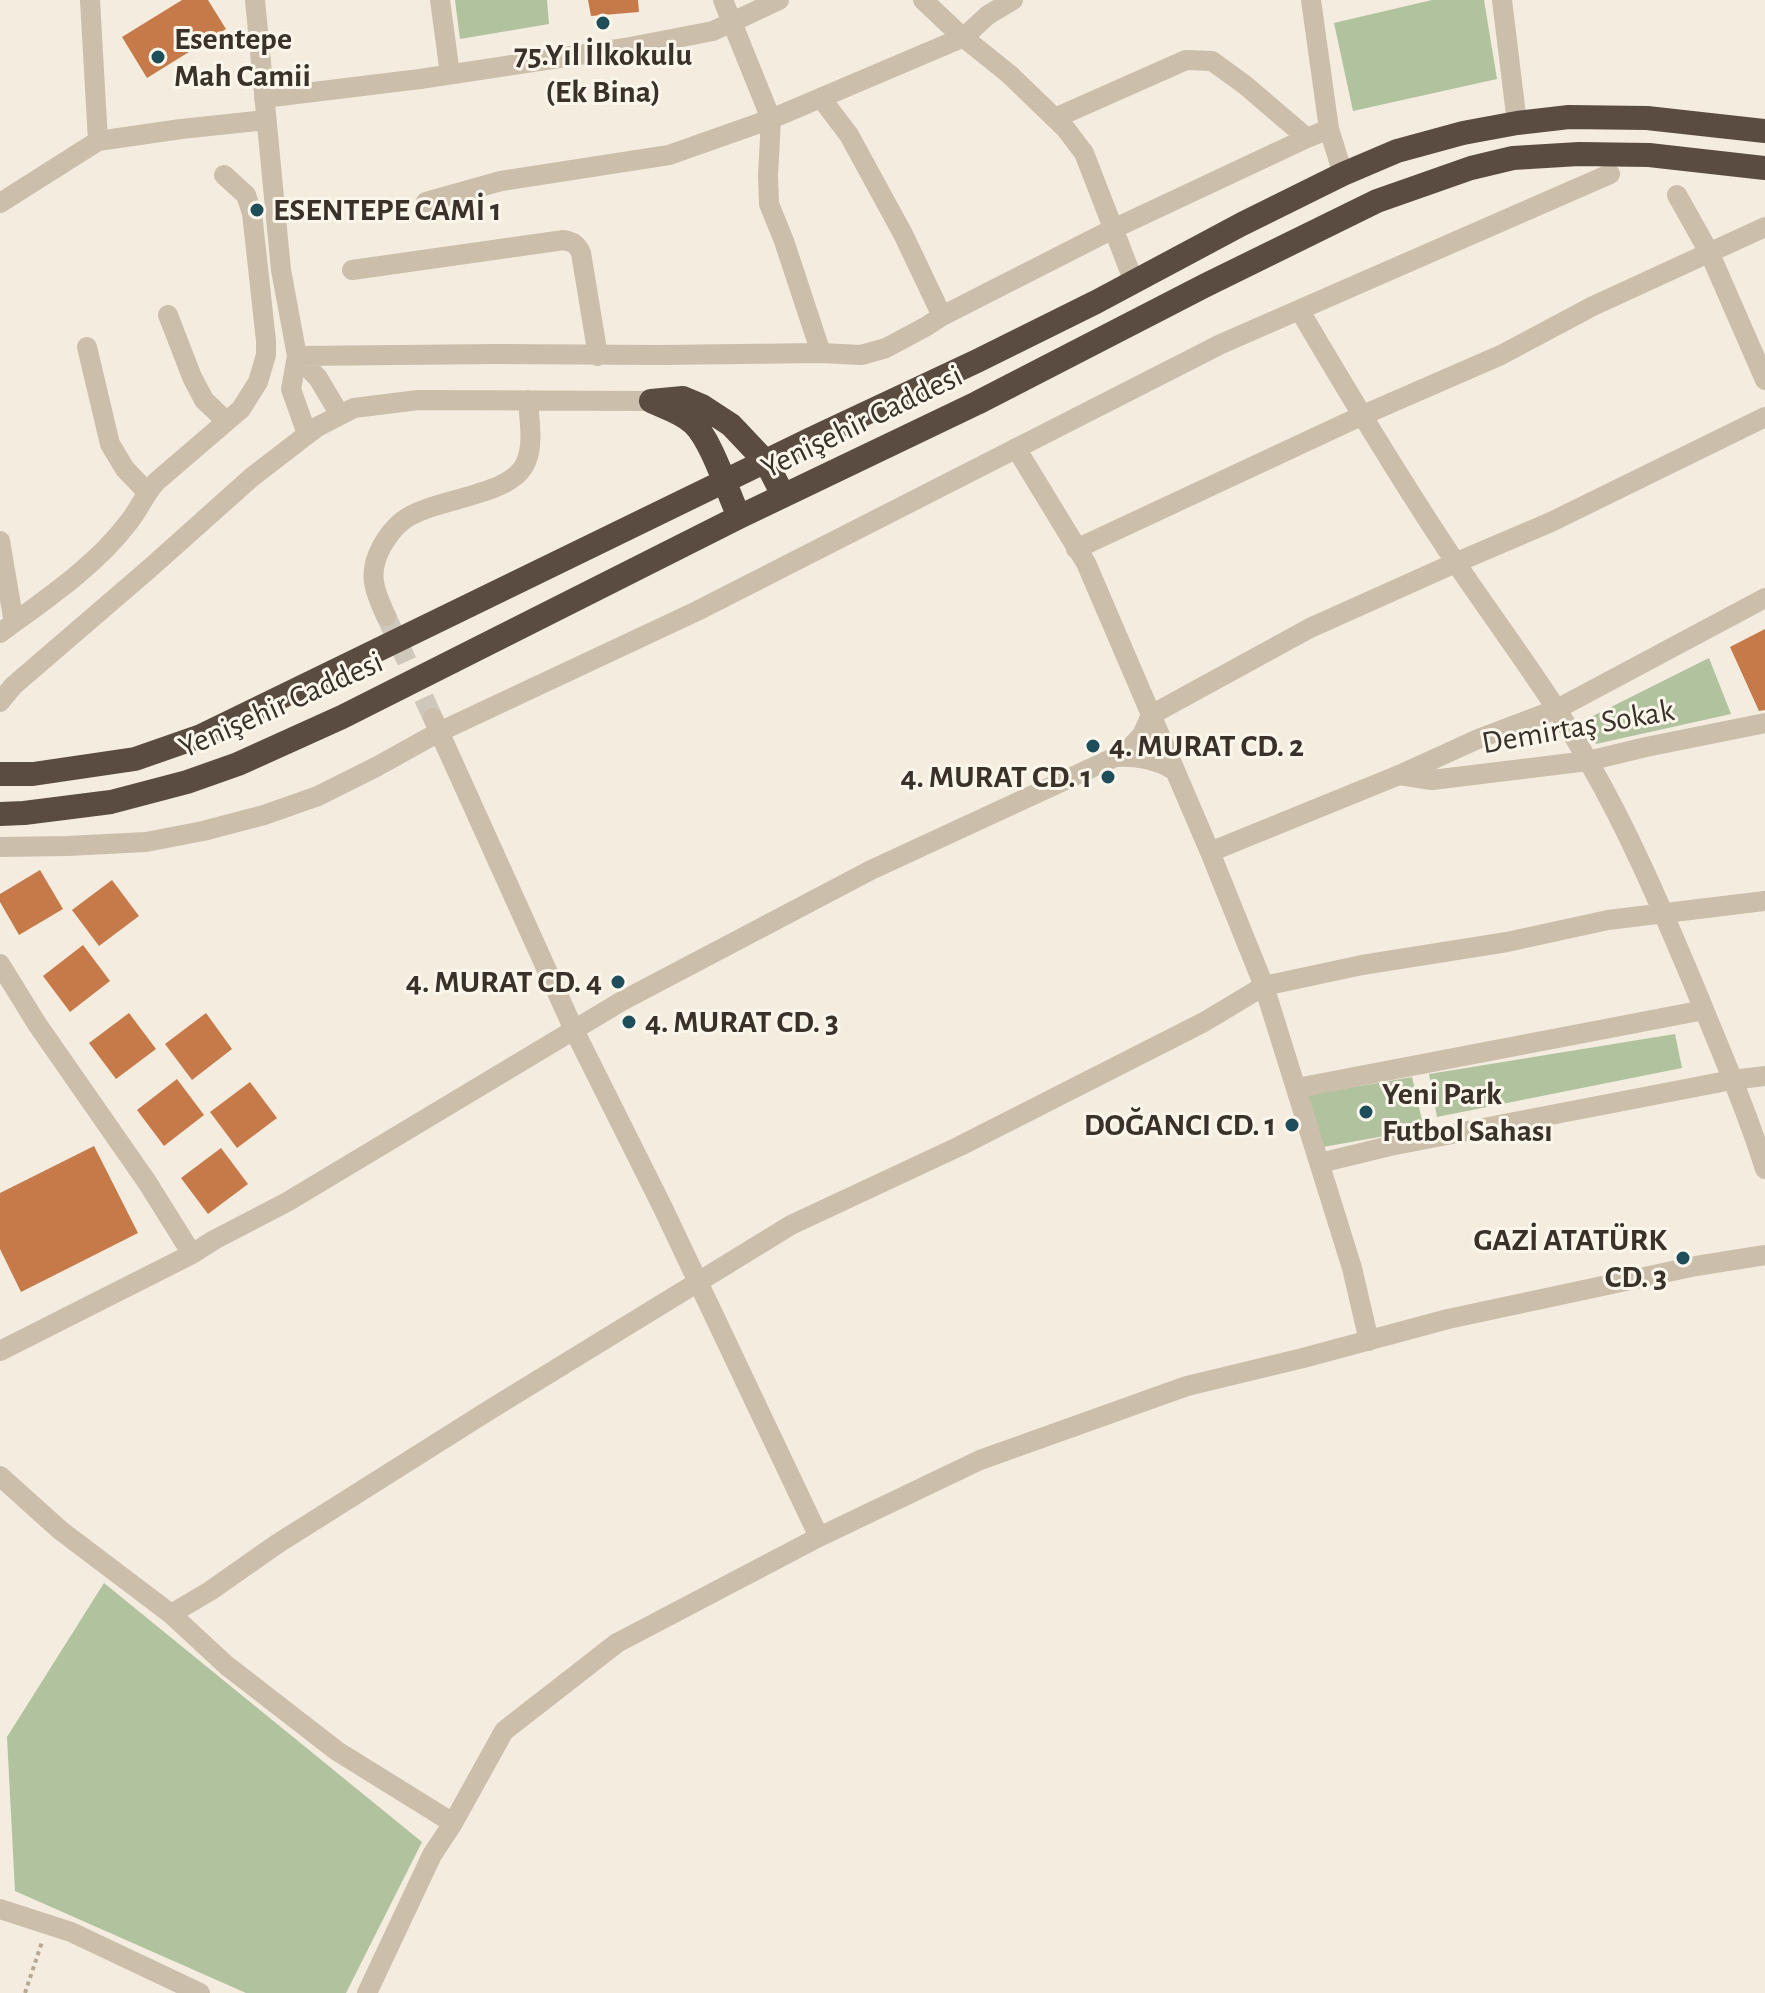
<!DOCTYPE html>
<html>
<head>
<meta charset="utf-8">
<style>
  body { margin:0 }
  canvas { display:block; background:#f3ecdf }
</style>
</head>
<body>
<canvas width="1765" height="1993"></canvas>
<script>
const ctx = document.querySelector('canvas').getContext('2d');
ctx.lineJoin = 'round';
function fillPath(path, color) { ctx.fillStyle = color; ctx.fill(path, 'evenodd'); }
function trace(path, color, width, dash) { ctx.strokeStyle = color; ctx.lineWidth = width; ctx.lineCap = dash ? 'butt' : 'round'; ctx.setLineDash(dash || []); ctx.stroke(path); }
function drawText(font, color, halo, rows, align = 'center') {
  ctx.font = font + ' "Alegreya Sans",sans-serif'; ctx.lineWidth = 6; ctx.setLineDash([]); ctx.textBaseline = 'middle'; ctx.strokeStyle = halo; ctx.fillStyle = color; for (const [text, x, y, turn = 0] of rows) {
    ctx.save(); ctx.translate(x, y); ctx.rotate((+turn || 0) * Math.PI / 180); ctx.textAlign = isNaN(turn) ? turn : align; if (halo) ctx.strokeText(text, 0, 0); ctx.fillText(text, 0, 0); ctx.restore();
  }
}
fillPath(new Path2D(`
  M455,0H547L549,24L460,39Z
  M1432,0H1484L1497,79L1353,111L1334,23Z
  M1709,658L1731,714L1596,744L1585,720Z
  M1675,1034L1682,1068L1437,1117L1429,1074Z
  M1412,1077L1424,1129L1323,1147L1307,1095Z
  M104,1583L422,1842L346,1993H246L15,1891L7,1737Z`), '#b1c29e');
fillPath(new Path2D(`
  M182,0H208L226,29L147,78L122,37Z
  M588,0H638L639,12L591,16Z
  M1765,629V710L1759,711L1730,647Z
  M40,870L63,909L19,935L0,902V894Z
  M112,880L139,916L99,946L72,910Z
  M83,945L110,981L70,1012L43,976Z
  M129,1013L156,1049L116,1079L89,1043Z
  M206,1013L232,1049L192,1080L165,1044Z
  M177,1079L204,1115L164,1146L137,1110Z
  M250,1082L277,1118L237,1148L210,1112Z
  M94,1146L138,1233L21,1292L0,1249V1193Z
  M221,1148L248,1184L208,1214L181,1178Z`), '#c67a49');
trace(new Path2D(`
  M386,616L433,718`), '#cec7bb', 20, [20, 10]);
trace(new Path2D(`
  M25,1993L42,1942`), '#b7a894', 4, [4, 4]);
trace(new Path2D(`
  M90,0L98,141
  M255,0L281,270L297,356L291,389L307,434
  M440,0L450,74
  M723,0L771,119L768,175L769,204L784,241L821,353
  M923,0L958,33L1009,74L1065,128L1084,153L1134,282
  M1311,0L1329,129L1343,174
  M1502,0L1517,123
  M264,98L420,79L625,48L713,31L779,0
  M821,98L849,135L903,234L942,316
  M1055,118L1186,60L1212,61L1245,85L1307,138
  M1677,195L1710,254L1765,380
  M426,202L501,181L669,155L771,119L964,37L988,15L1013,0
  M0,203L98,141L181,129L266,120
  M352,270L564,240C573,242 577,244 581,253L598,356
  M1300,311C1350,396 1401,481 1456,563C1500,628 1548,691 1587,759C1629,831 1661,907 1693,983C1718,1044 1745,1106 1765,1169
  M168,315L192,377L204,400L226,421
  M87,347L110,444L125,469L147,492
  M297,356L497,354L659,355L821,353L861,355L886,348L927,326L942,316L1113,229L1307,138L1329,129
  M297,356L318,378L340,415
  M1016,448L1086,563L1210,852L1264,986L1352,1268L1369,1341
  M0,541L14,623
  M1076,549L1361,416L1501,355L1593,306L1765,227
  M386,616C374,590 367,573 382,546C387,537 393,529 401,522C431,497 512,498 526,462C534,444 529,419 528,400
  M0,633C43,601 95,567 128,523C139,510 144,495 156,482L241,409L258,382L266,355V341L252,213L246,195L224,175
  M0,702L13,686L149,569L252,477L317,427L354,408L418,400L651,401
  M433,718L574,1030L662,1206L819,1537
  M1115,757C1137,756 1155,759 1174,770
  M1399,775L1432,780L1588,761L1646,747L1765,723
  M0,847L67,846L146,842L203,831L264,815L318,796L376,767L439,732L697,611L1221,344L1610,174
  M1210,852L1399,775L1478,739L1557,709L1765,598
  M0,964L37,1024L147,1182L192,1254L214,1240L287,1202L622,1001L871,870L1126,752L1142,735L1151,715L1310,628L1455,563L1551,522L1765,417
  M1297,1088L1704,1010
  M1320,1163L1390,1146L1732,1080L1765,1076
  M0,1351L192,1254
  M0,1476L60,1530L171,1614L226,1665L337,1751L453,1823
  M171,1614L210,1591L277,1544L491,1409L791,1225L960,1146L1204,1022L1264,986L1362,965L1507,942L1608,920L1765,901
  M0,1909L71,1932L200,1993
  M367,1993L432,1855L453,1823L504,1731L617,1643L819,1537L980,1460L1187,1386L1303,1358L1448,1319L1696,1266L1765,1255`), '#cbbeaa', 20);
trace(new Path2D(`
  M651,401L683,398L702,406L731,425L766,462L783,495
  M653,402C667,408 682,413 693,423C711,439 728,493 739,517
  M0,774H33L135,759L201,736L811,439L977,361L1096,302L1242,224L1343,174L1397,151L1463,133L1517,123L1569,117L1647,118L1765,131
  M0,814L24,813L111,802L187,782L238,764L342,717L739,517L977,403L1206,285L1377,201L1471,168L1513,158L1579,154L1649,155L1765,168`), '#5a4c41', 24);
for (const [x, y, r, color] of [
  [603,23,8,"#1f4e5b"],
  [158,57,8,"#1f4e5b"],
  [257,210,8,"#1f4e5b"],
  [1093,746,8,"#1f4e5b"],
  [1108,777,8,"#1f4e5b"],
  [618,982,8,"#1f4e5b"],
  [629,1022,8,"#1f4e5b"],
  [1366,1112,8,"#1f4e5b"],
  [1292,1125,8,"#1f4e5b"],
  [1683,1258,8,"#1f4e5b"]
]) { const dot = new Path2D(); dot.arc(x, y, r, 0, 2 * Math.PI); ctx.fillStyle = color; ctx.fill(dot); trace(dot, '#faf6eb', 3); }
drawText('bold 32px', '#39312a', '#faf6eb', [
  ["Esentepe",174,39],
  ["Mah Camii",174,76],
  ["75.Yıl İlkokulu",603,55,"center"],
  ["(Ek Bina)",603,92,"center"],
  ["ESENTEPE CAMİ 1",273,210],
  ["4. MURAT CD. 2",1109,746],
  ["4. MURAT CD. 1",1092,777,"right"],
  ["4. MURAT CD. 4",602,982,"right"],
  ["4. MURAT CD. 3",645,1022],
  ["Yeni Park",1382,1094],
  ["Futbol Sahası",1382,1131],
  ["DOĞANCI CD. 1",1276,1125,"right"],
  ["GAZİ ATATÜRK",1667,1240,"right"],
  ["CD. 3",1667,1277,"right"]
], 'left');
drawText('32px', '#39312a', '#faf6eb', [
  ["Yenişehir Caddesi",862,422,-26],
  ["Yenişehir Caddesi",281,705,-24],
  ["Demirtaş Sokak",1578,727,-10]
]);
</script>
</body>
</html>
